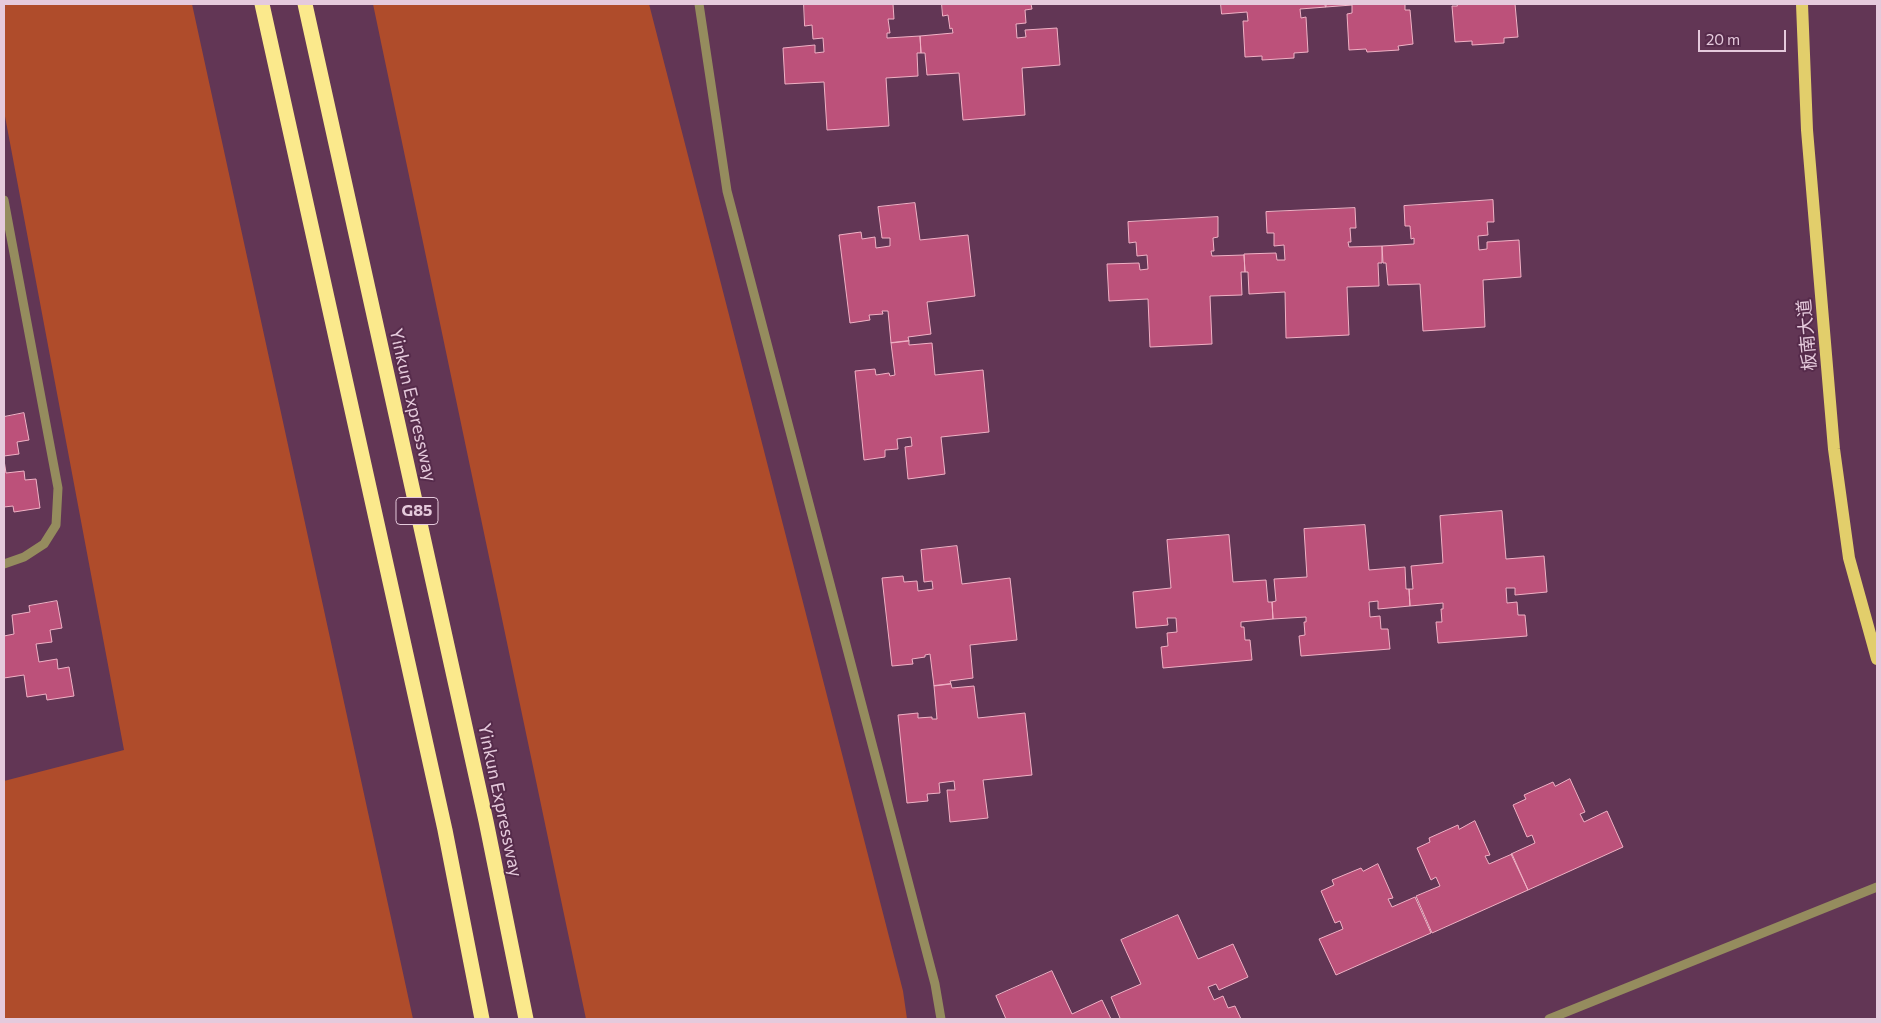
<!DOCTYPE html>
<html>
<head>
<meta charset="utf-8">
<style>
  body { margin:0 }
  #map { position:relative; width:1881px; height:1023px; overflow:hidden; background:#623655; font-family:Commissioner,sans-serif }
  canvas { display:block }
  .frame { position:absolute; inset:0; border:5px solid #e5cadc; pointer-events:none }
  .scale { position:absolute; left:1698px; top:30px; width:88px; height:22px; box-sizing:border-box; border:2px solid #e5cadc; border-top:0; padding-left:6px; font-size:15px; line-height:18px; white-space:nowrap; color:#e5cadc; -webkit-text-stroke:4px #562b4b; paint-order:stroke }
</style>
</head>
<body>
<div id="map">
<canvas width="1881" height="1023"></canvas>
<div class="frame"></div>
<div class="scale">20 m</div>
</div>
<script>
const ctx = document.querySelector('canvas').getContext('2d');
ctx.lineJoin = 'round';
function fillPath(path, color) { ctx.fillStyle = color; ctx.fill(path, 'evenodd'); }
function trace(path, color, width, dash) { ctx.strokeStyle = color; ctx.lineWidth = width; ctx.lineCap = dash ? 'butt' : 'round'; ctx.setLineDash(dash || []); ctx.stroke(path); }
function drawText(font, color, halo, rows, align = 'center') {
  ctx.font = font + ' Commissioner,"Noto Sans SC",sans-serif'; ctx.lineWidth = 4; ctx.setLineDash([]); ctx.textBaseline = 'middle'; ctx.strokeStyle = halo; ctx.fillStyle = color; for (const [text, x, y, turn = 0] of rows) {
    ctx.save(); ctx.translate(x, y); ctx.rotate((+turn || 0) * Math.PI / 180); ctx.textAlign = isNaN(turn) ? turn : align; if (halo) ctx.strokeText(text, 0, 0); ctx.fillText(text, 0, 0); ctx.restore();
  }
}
fillPath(new Path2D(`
  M4,4H192L413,1019H4V781L124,750L4,111Z
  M373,4H649L903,991L907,1019H586Z`), '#af4c2b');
const building = new Path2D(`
  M804,4H893L894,19H888L890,33H887V38L920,36L921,53H917L918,76L886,78L889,126L827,130L824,82L785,84L783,48L815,45V53L824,52L823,38L813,39L812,25L805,26Z
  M942,4H1031L1032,9L1025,10L1026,23L1016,24L1017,38L1026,37L1025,30L1057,28L1060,65L1022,68L1025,115L963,120L959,73L927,75L925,53H921L920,36L953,33L952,28L950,29L948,15L943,16Z
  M1221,4H1326V7L1300,9L1301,18L1306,17L1308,52L1294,53V58L1262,60V56L1245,57L1243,21H1248L1247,12L1222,14Z
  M1325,4H1405V10H1410L1413,44L1398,46L1399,50L1367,52L1366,49L1349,50L1347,14L1352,13V5L1326,7Z
  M1457,4H1515L1518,37L1504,38V43L1472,45V41L1455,42L1452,6H1457Z
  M1493,200L1494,222H1487L1488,235L1478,236L1479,250L1487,249V242L1519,240L1521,277L1483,280L1485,327L1423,331L1420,284L1388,285L1386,263H1383L1382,246L1414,244V238L1411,239L1410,226H1405L1404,206Z
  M915,203L920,240L968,235L975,296L927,302L931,334L908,337L909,341L891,343L888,311H882L883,314L869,315L870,320L850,323L839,235L861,232L862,239L875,237L876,248L890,246V238H882L878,207Z
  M1355,208L1356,228H1350L1351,242H1348L1349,247L1382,246V263H1378L1379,286L1347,287L1349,335L1286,338L1285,292L1249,294L1248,272H1245L1244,254L1276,253L1277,260H1285L1284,245L1274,246V233H1267L1266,212Z
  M1218,217V237L1213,238L1214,251H1211L1212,256L1244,255L1245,272H1241L1242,295L1210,296L1212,344L1150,347L1148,299L1109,301L1107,264L1139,263L1140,270L1148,269L1147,255L1137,256L1136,242L1129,243L1128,222Z
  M909,341V345L932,343L935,375L983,370L989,432L941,437L945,474L908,479L905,447L912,446L911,437L897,439L898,449L885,450V457L864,460L855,371L875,369L876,375L889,373L890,376L895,375L891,343Z
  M24,413L29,440L17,442L19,454L4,456V417Z
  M4,460L6,473L24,471L25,480L36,479L40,508L14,512L13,506L4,507Z
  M1502,511L1506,559L1544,556L1547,592L1515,595V588H1506L1507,603L1517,602L1518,615H1525L1527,636L1438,643L1436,622H1442L1441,609H1443V603L1410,606L1409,589H1413L1411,566L1443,563L1440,516Z
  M1365,525L1369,570L1405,567L1406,589H1409L1410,606L1378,609V601L1369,602L1370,617L1380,616L1381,629H1388L1390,649L1301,656L1299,636L1305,635L1304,622H1306V617L1273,619L1272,602L1276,601L1274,579L1307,577L1304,529Z
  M1229,535L1233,582L1266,580L1268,602H1272L1273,619L1241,622V627H1244L1245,640H1250L1252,660L1163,668L1161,647L1168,646L1167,633L1177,632L1176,618H1167L1168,625L1136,628L1133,592L1171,588L1167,540Z
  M957,546L962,584L1010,578L1017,640L970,645L973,678L950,681L951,684L934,686L930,654L925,655V657L912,659L913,664L892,666L882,578L903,576L904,582L917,581L918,591L933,589L932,581L924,582L921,550Z
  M57,601L62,628L50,630L52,642L36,644L39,662L57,659L58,669L69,667L74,696L47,700L46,694L27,697L24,675L4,678V636L14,634L12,615L30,612L29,606Z
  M951,684L952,688L974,686L978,718L1025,713L1032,775L983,780L988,818L950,822L947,790H955L954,781L939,783L940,793L927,794L928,801L907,803L898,715L918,713V718L932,717V719H937L934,686Z
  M1570,779L1585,812L1580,814L1584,822L1607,811L1623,847L1528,890L1511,854L1535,843L1532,835L1527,837L1513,805L1526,799L1524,795L1553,782L1555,786Z
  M1475,821L1490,855L1485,856L1489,864L1512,854L1528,890L1432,933L1416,896L1440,886L1436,877L1431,880L1417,848L1430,842L1429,838L1458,825L1459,829Z
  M1378,864L1393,898L1388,899L1392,907L1415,897L1431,933L1336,975L1319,939L1343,929L1340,921L1335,923L1321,891L1334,885L1332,880L1361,868L1363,871Z
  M1178,915L1198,959L1233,944L1248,977L1219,990L1216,984L1208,987L1214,1000L1223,996L1228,1008L1235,1006L1241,1019H1117L1120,1018L1111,997L1141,984L1121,940Z
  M1052,971L1072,1014L1102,1000L1111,1019H1006L996,996Z`);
fillPath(building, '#bc517a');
trace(building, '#f0b1c5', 1);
trace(new Path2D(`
  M699,4L727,191L935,984L941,1019
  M4,200L58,488L56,525L44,544L24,557L4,564
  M1549,1019L1877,887`), '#958c5e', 9);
trace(new Path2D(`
  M1802,4L1807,130L1834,449L1849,558L1877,659`), '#e2ce6b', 12);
trace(new Path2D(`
  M262,4L445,830L482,1019
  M305,4L486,821L526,1019`), '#fbe98c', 15);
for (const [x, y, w] of [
  [417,511,42]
]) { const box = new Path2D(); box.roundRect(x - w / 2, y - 13.5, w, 27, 4); ctx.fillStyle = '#562b4b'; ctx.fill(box); trace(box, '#e5cadc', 1); }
drawText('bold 16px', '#e5cadc', null, [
  ["G85",417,511]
]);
drawText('18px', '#e5cadc', '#562b4b', [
  ["板南大道",1807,335,-95],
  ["Yinkun Expressway",413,405,77],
  ["Yinkun Expressway",500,800,78]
]);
</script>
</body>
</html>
